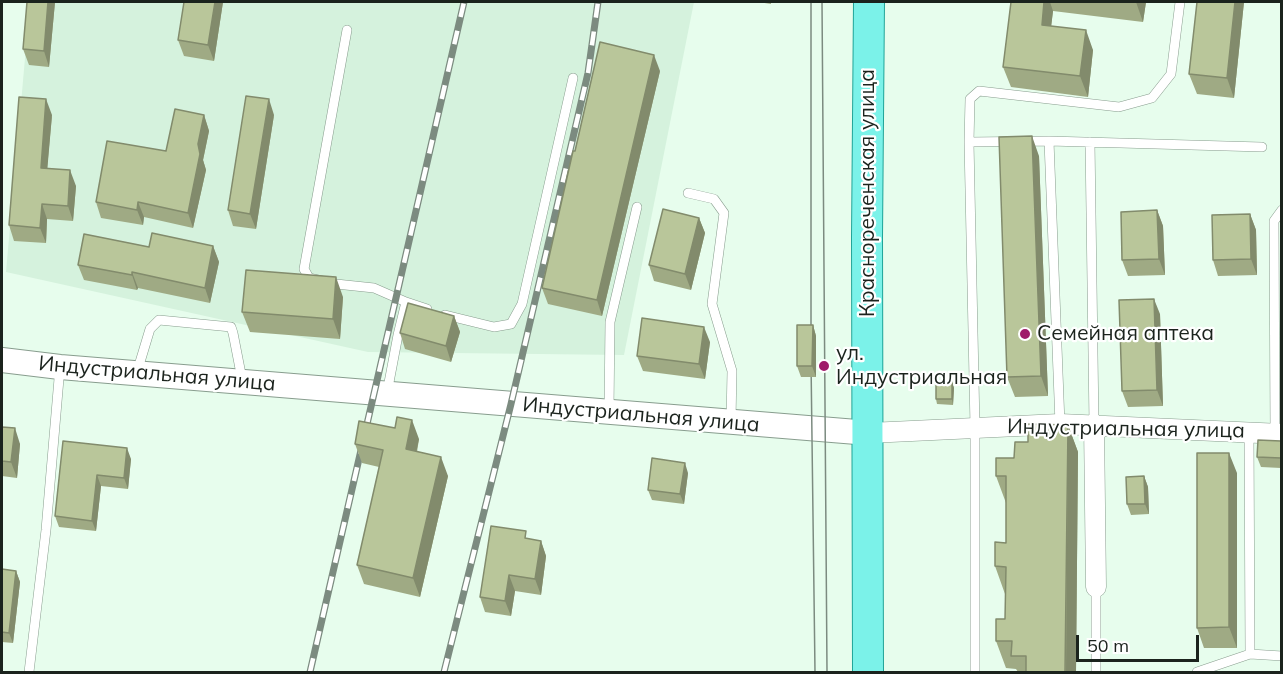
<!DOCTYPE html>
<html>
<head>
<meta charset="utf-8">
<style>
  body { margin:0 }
  #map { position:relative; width:1283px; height:674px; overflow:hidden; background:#e7fded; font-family:Mulish,sans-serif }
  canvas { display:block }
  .frame { position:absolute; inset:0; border:3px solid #1b231d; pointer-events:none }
  .scale { position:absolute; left:1076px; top:635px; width:123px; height:27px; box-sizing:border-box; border:3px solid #1b231d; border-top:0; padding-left:8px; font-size:18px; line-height:21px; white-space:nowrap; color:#1b231d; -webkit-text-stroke:4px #fff; paint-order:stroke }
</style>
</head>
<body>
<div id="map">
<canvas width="1283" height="674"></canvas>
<div class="frame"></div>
<div class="scale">50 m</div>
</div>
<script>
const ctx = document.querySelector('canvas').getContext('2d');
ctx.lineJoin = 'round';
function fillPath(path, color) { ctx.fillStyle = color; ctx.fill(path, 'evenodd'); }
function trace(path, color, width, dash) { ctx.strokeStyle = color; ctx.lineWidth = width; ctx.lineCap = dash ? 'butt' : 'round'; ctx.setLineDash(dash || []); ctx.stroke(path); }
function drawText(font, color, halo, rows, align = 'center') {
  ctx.font = font + ' Mulish,sans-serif'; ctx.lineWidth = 4.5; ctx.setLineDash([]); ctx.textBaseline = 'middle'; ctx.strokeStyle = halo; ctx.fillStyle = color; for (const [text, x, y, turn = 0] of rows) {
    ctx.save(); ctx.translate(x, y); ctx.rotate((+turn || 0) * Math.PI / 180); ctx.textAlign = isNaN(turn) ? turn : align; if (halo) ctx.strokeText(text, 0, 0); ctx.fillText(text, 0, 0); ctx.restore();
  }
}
fillPath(new Path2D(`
  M30,2H694L624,355L368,352L6,272Z`), '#d5f2dd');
const service = new Path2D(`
  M347,30L304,269L309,278L336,284L374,288L406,302
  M1049,141L1262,147
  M969,142L1049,141L1060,424
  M1090,142L1094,424
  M688,193L714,199L724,213L712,304L732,371L731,420
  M445,315L494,327L511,324L522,304L573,78
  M137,372L150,329L159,320L231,327L233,333L242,379
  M387,393L398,335L406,302L427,309
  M609,411L610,322L637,207
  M1249,432L1250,654
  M1275,434L1274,221L1282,210
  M1096,587V672
  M29,672L46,530L60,367
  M975,672V427L969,142L970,99L979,91L1119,107L1152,98L1171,74L1180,2
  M1197,672L1250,654L1282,656`);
const minor = new Path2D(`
  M1094,424L1096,587
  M869,433L1060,424L1282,434`);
const tertiary = new Path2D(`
  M2,360L60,367L869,433`);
const primary = new Path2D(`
  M868,672L867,237L869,2`);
trace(service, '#889d8e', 10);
trace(minor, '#889d8e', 21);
trace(tertiary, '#889d8e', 26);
trace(primary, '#20a498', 32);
trace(service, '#fff', 9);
trace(minor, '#fff', 20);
trace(tertiary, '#fff', 24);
trace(primary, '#7bf2e9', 30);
trace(new Path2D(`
  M822,2L827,672
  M811,340V2
  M811,361L815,672`), '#7c8b80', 1.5);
const rail = new Path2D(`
  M310,672L464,2
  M444,672L511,404L588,73L598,2`);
trace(rail, '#7c8b80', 7);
trace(rail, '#fff', 4.5, [14]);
fillPath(new Path2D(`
  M27,2H55L49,67L29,65L23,49Z
  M184,2H223L214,61L184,56L178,40Z
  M758,2H771V4Z
  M1011,2H1146L1143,22L1053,11L1051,26L1093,50L1088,97L1011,87L1003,67Z
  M1197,2H1244L1234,98L1197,94L1189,74Z
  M660,71L602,316L548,304L542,288L575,151Z
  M52,115L47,169L76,186L73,221L47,219L46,243L14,241L9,225Z
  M204,115L209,131L203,160L206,170L193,228L144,217L143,225L101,218L96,202L166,151Z
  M274,115L256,229L233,226L228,210Z
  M1039,156L1048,396L1015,397L1007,377Z
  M1157,210L1163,226L1165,275L1128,276L1122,260Z
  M1250,214L1256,230L1257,275L1218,276L1213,260Z
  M699,218L705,233L691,290L654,281L649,265Z
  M213,246L219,262L210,303L138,288L137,290L84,280L78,265L149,247Z
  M343,297L340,339L250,332L242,312Z
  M1160,314L1163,406L1128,407L1122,391Z
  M454,316L460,332L451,362L405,349L400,333Z
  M813,325L816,336V377H801L797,366Z
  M710,342L705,379L643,371L637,356Z
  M952,382L954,388L953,405L937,404L936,399Z
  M1068,425L1078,452L1076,672H1018L1016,669L1006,668L996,641L1005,619V594L995,566L1006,543V503L996,476L1028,442Z
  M2,427L20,444L17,478L2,476Z
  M419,439L417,452L448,476L420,597L364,584L357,565L379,467L362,463L355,444Z
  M63,441L131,459L128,489L101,486L96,531L59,527L55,516Z
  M1281,441V468L1261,467L1257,457Z
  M688,473L684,504L652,500L648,490Z
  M1237,473V648H1204L1197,628Z
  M1144,476L1148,487L1149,514L1131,515L1127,504Z
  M529,539L541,541L546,556L541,595L515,591L511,616L485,612L480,597Z
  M2,569L16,571L20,582L13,643L2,642Z`), '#9faa84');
fillPath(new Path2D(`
  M48,2H55L49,67L44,51Z
  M215,2H223L214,61L208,45Z
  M1044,2H1050L1053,11L1049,45L1042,25Z
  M1136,2H1146L1143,22Z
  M1235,2H1244L1234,98L1227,78Z
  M1086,30L1093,50L1088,97L1080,76Z
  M654,55L660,71L602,316L597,300Z
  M46,99L52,115L46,184L41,168Z
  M269,99L274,115L256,229L250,214Z
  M204,115L209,131L203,160L206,170L193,228L188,213L198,144Z
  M1032,136L1039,156L1048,396L1041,376Z
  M70,170L76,186L73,221L68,206Z
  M138,202L144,217L143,225L137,210Z
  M42,204L47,219L46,243L40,228Z
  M1157,210L1163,226L1165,275L1159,259Z
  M1250,214L1256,230L1257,275L1251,259Z
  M699,218L705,233L691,290L685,274Z
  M213,246L219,262L210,303L205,288Z
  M132,272L138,288L137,290L132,275Z
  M336,277L343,297L340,339L333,319Z
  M1154,299L1160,314L1163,406L1157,390Z
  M454,316L460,332L451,362L446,346Z
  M813,325L816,336V377L812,366Z
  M704,327L710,342L705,379L699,364Z
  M952,382L954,388L953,405L952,399Z
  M412,420L419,439L413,468L406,449Z
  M1068,425L1078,452L1076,672H1066Z
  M15,428L20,444L17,478L11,462Z
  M127,448L131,459L128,489L124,478Z
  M1229,453L1237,473V648L1229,627Z
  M441,457L448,476L420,597L413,578Z
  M685,463L688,473L684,504L680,494Z
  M97,475L101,486L96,531L92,521Z
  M1144,476L1148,487L1149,514L1145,504Z
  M541,541L546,556L541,595L535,579Z
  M16,571L20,582L13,643L9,633Z
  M509,575L515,591L511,616L505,601Z`), '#828b6c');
const building = new Path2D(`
  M27,2H48L44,51L23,49Z
  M184,2H215L208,45L178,40Z
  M1011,2H1044L1042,25L1086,30L1080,76L1003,67Z
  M1197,2H1235L1227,78L1189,74Z
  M600,42L654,55L597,300L542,288L573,151H575Z
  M246,96L269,99L250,214L228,210Z
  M19,97L46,99L41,168L70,170L68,206L42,204L40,228L9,225Z
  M175,109L204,115L198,144L200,154L188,213L138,202L137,210L96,202L107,141L166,151Z
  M1032,136L1041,376L1007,377L999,137Z
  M663,209L699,218L685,274L649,265Z
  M1157,210L1159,259L1122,260L1121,212Z
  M1250,214L1251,259L1213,260L1212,215Z
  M152,233L213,246L205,288L132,272V275L78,265L84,234L149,247Z
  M246,270L336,277L333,319L242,312Z
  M1154,299L1157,390L1122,391L1119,300Z
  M408,303L454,316L446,346L400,333Z
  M642,318L704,327L699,364L637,356Z
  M797,325H813L812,366H797Z
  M936,382H952V399H936Z
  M397,417L412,420L406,449L441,457L413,578L357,565L383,450L355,444L359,421L395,428Z
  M1028,424L1068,425L1065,672H1026V656H1011L1012,641H996V619H1005L1006,567L995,566V542L1006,543V476H996V458H1014L1015,442H1028Z
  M2,427L15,428L11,462L2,461Z
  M1258,440L1281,441V458L1257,457Z
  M63,441L127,448L124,478L97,475L92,521L55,516Z
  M1197,453H1229V627L1197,628Z
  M652,458L685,463L680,494L648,490Z
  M1144,476L1145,504H1127L1126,477Z
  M491,526L526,531L525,538L541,541L535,579L509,575L505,601L480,597Z
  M2,569L16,571L9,633L2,632Z`);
fillPath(building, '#b9c69a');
trace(building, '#828b6c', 1.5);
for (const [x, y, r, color] of [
  [1025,334,6,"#9f1a69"],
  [824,366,6,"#9f1a69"]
]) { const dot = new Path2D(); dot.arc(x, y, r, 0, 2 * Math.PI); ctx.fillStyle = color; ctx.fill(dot); trace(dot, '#fff', 2); }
drawText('21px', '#1b231d', '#fff', [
  ["Краснореченская улица",868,193,-90],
  ["Индустриальная улица",157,374,5],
  ["Индустриальная улица",641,415,5],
  ["Индустриальная улица",1126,429,1]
]);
drawText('21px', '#1b231d', '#fff', [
  ["Семейная аптека",1037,334],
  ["ул.",836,354],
  ["Индустриальная",836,378]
], 'left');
</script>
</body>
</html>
